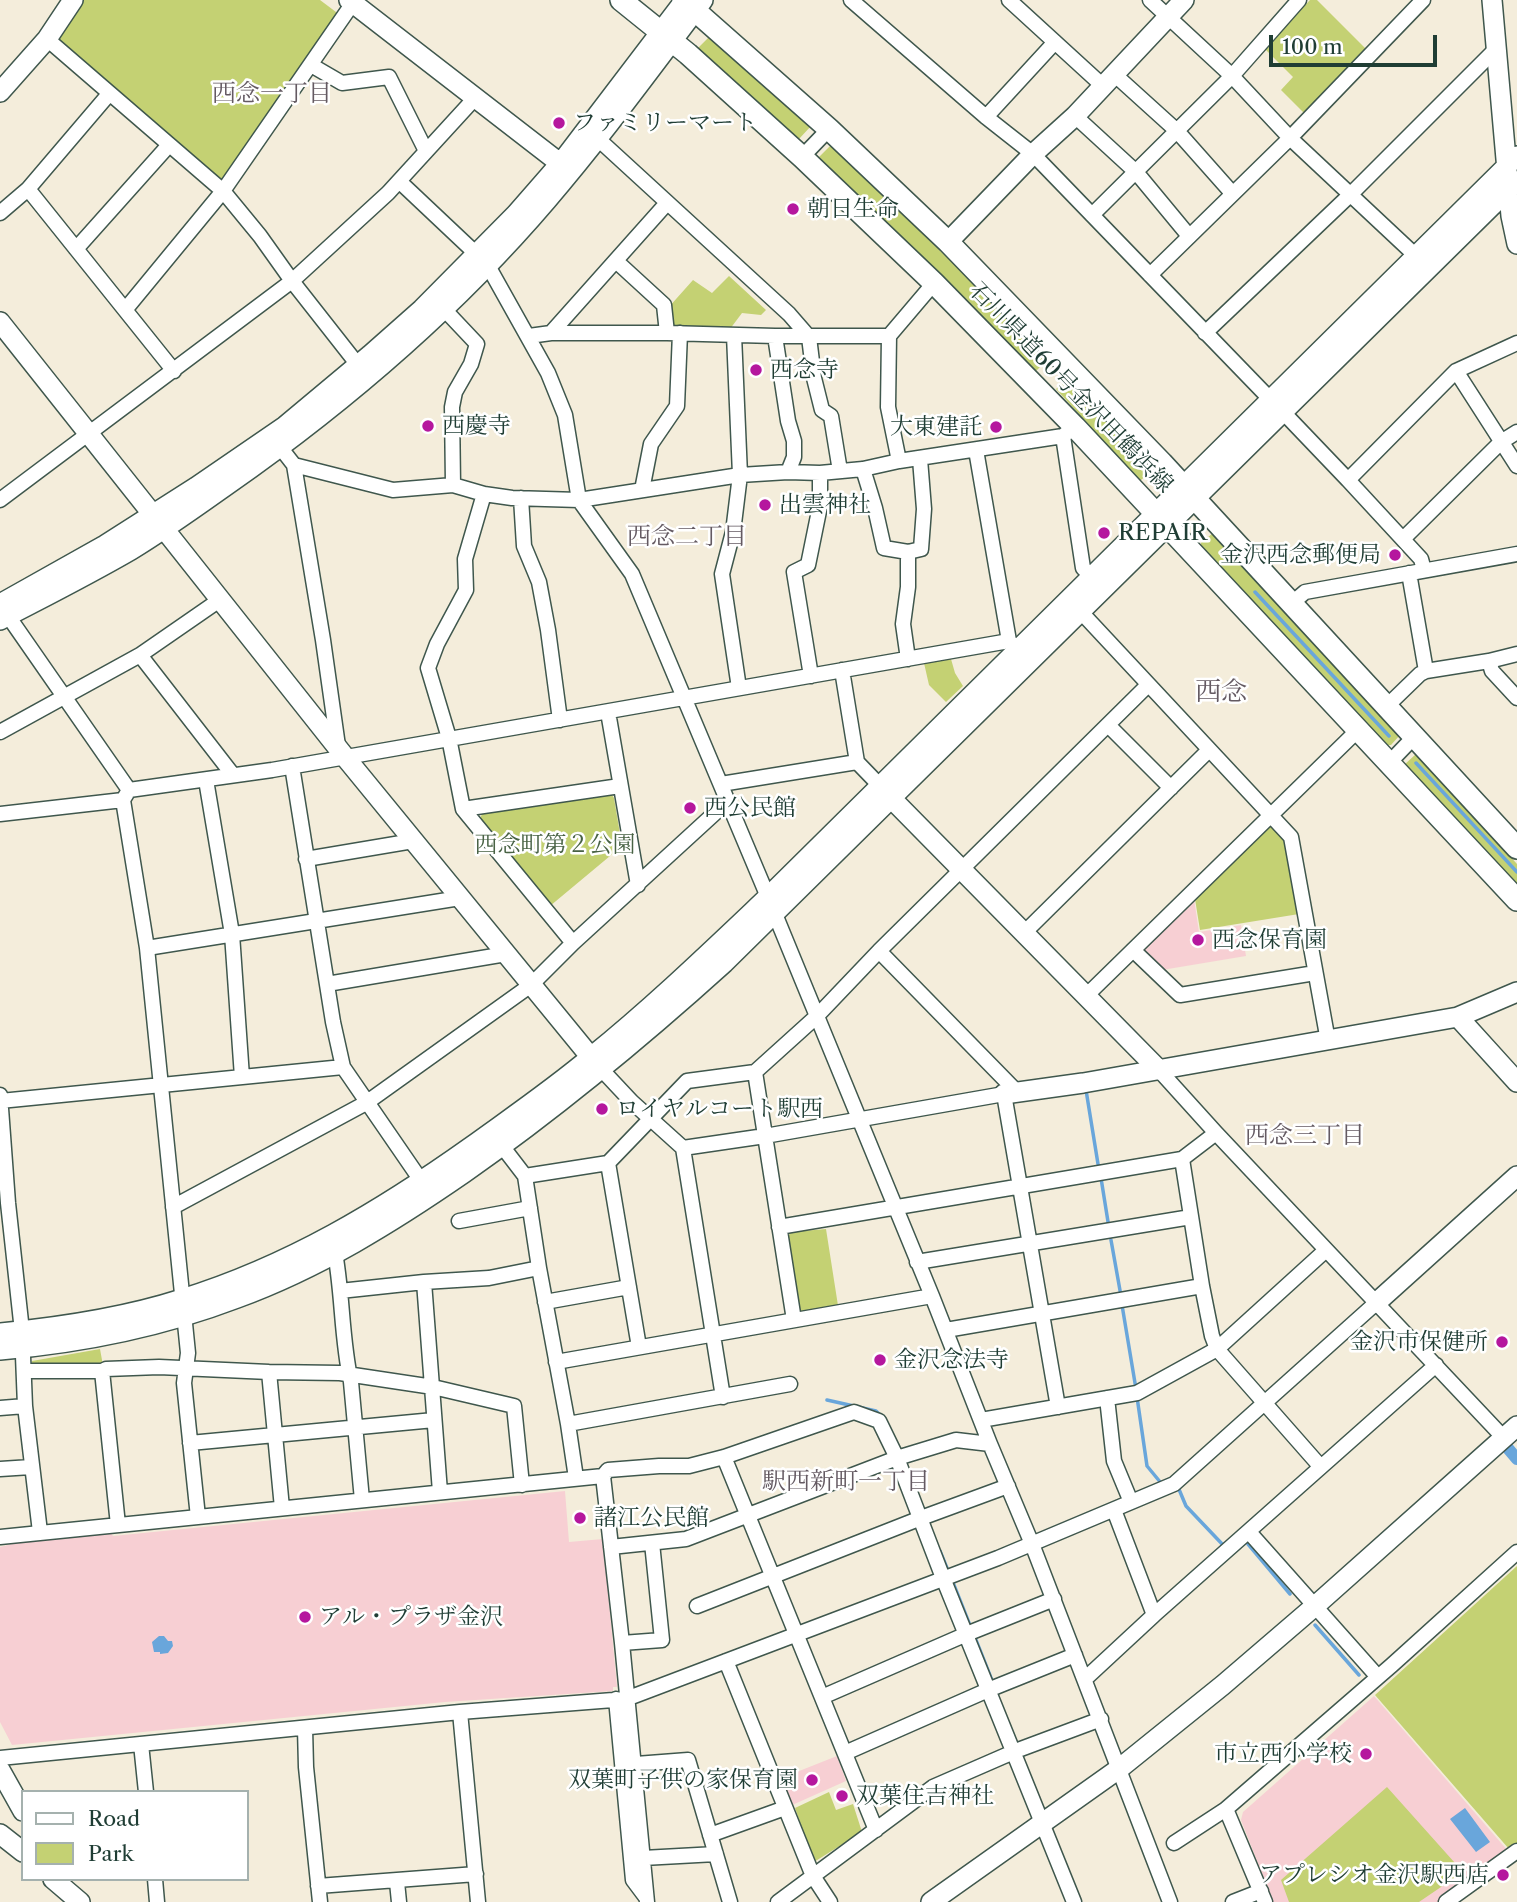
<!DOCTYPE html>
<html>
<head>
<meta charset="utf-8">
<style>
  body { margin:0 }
  #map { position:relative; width:1517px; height:1902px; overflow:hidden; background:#f4eddb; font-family:"Libre Caslon Text",serif }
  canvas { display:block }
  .legend { position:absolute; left:21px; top:1790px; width:228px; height:91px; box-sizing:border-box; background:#fff; border:2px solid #a5b1ae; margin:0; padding:9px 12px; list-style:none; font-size:21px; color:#1f3d34 }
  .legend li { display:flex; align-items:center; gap:14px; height:35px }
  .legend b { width:35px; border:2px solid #a5b1ae }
  .scale { position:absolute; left:1269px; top:35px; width:168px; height:32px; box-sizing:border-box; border:4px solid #1f3d34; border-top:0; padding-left:9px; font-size:21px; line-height:24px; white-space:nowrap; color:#1f3d34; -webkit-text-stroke:5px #fff; paint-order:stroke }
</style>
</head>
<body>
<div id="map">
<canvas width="1517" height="1902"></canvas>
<ul class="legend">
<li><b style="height:9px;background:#fff"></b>Road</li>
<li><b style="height:19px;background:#c4d173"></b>Park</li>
</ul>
<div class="scale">100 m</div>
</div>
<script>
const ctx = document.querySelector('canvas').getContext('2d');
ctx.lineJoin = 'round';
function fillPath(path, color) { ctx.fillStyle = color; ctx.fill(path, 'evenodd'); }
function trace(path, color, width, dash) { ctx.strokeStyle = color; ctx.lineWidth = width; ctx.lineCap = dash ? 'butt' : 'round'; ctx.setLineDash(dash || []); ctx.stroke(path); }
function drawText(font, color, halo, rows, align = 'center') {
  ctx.font = font + ' "Libre Caslon Text","Noto Serif JP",serif'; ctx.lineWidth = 5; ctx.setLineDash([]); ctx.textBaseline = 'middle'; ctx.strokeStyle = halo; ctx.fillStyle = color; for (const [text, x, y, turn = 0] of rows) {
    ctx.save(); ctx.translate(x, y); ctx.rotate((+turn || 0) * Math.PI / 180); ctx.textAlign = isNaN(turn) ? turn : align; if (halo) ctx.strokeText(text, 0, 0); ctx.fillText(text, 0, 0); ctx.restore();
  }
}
fillPath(new Path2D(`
  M1194,899L1199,932L1241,925L1246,956L1162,970L1145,954V948Z
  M565,1491L569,1542L603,1539L617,1687H613V1691L445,1702L12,1745L0,1722V1547L16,1543L111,1533L113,1536Z
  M1374,1696L1508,1851L1437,1902H1273L1241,1820L1243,1812Z
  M837,1756L846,1781L790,1806L779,1779Z`), '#f7cfd3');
fillPath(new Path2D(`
  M83,0H320L340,15L222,186L57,40Z
  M1310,0H1317L1369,52L1306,115L1281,90L1293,77L1264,48Z
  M710,36L811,126L799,139L698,48Z
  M832,144L1049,358L1036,371L819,157Z
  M729,276L766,310L761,315L742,313L724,337L672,336L668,308L693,280L712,293Z
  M1069,377L1153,469L1140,481L1056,389Z
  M1213,533L1400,735L1391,745H1385L1201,546V543Z
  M951,659L955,673L963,686L946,702L929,685L924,663Z
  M1416,754L1517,864V886L1404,765Z
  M610,792L614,798L622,846L550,906L479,821L482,814Z
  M1274,826L1286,841L1299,914L1200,930L1195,899L1267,827Z
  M826,1229L839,1312L797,1314L786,1239L791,1232Z
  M100,1349L104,1371L32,1373V1361Z
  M1517,1566V1843L1509,1849L1375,1695Z
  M1387,1787L1463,1872L1419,1902H1289L1281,1880Z
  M829,1792L836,1810L853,1804L862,1832L814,1862L795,1808Z`), '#c4d173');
fillPath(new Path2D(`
  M159,1636H164L168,1641H172L173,1646L168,1653L160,1654V1652H154L152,1642Z
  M1465,1808L1490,1842L1476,1852L1450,1819Z`), '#69a6db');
trace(new Path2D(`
  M1255,592L1389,736
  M1416,763L1517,872
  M1086,1090L1098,1164
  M1101,1178L1109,1228
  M1111,1240L1121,1296
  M1122,1305L1136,1389
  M1137,1397L1147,1466L1161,1483
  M827,1400L876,1411L881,1416
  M1178,1487L1186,1506L1224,1546
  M1248,1544L1290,1594
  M940,1551L949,1573
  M952,1580L971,1628
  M1315,1625L1359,1675
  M974,1635L993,1683`), '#69a6db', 3.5);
trace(new Path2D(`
  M1506,1446L1517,1459`), '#69a6db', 12);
const street = new Path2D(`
  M851,0L986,117L1033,154L1271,400
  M1009,0L1103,86
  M1150,0L1232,76L1290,138L1416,256
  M47,39L223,191L260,236L292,281L358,365
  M311,65L342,83L389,77L426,151
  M1114,74L1177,131L1232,193
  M1075,116L1136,172L1189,236
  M986,117L1055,42
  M597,138L789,314L809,337L814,378L822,410L831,416L840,471
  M802,157L829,129
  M28,189L174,371
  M0,213L28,189L109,94
  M1092,215L1232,76L1299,0
  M76,249L169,145
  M616,261L664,305L667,333
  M1150,275L1290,138L1423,0
  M443,308L477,344L471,364L455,392L452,407L453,485
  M125,310L223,191L355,0
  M551,333L667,203
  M1205,333L1351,194L1496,49
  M734,335L740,475L733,532L722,574L739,688
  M529,336L551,333H667L775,336H889L934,283
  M775,336L788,421L794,441V457L788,472
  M889,336L888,407L899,461
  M1456,371L1517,466
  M1282,411L1348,480L1456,371L1517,343
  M1068,432L1063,436L1083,568L1092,577
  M280,447L294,465L393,490L453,485L484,494L512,498L579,500L740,475L788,472L820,473L863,469L899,461L1063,436
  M976,450L1009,641
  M294,465L323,640L338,746
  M863,469L875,508L884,548L908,552V587L903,624L908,659
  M1348,480L1421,559L1424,570
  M642,490L651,444L677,406L680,333
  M484,494L465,559L466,590L437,644L428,668L449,738L463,809L573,943
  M521,498L524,546L539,582L548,630L560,720
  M0,500L292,281L388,193L475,98
  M1403,539L1501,442L1517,432
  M908,552L921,549L924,509L920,459
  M1409,573L1426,671
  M1291,604L1305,592L1517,554
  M4,610L129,790
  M1081,612L1291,837L1328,1041
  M140,655L233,775
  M1489,661L1517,654
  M842,670L857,762L886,792
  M811,676L794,572L808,565L820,506V473
  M1386,707L1420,674L1426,671L1489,661L1492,671L1517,698
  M608,712L638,885
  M1108,725L1171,788
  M0,732L140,655L221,599
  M1389,763L1414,737
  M292,766L333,1022L343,1067L422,1182
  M206,780L232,934L242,1077
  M721,784L857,762
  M463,809L620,786
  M0,814L123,800
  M306,859L413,841
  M1025,932L1209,750
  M147,948L460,898
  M1133,950L1180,995L1315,973
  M879,951L1017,1092
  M327,984L506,954
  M1087,995L1358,730
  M602,1070L632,1102L683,1148L723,1397
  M1159,1070L1216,1133L1503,1437
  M755,1072L794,1320
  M0,1095L8,1203L22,1331L25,1406L40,1532
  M0,1101L343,1067
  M1216,1133L1182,1159L1202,1286L1212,1336L1217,1349L1320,1466
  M683,1148L765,1136L1004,1094L1058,1407
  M608,1163L639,1347
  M525,1176L608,1163L687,1081L755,1072L817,1016L879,951L1148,685
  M173,1207L366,1103L531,985L573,943L727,802
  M459,1221L530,1208
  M779,1227L1182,1159
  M334,1247C343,1292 341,1338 351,1382L362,1500
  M917,1262L1191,1217
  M539,1268L568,1424L576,1478
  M424,1282L440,1492
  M340,1291L424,1282L489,1278L539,1268L525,1176L502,1146
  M545,1302L629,1287
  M946,1330L1202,1286
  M556,1362L932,1296
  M24,1371H102L106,1369L159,1367L269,1372L340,1373L433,1387L514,1406L522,1485
  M102,1371L118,1525
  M269,1372L282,1508
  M1107,1398L1114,1461L1131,1502
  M0,1408L25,1406
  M981,1420L1137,1393L1217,1349L1326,1250
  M568,1424L790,1384
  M190,1443L434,1420
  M990,1444L1032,1544L1170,1902
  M724,1457L876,1830
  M0,1469L31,1467
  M603,1476L622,1643L647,1902
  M1114,1510L1154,1615
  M198,1517L184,1383L188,1353L147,948L123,800L129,790L272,770L1009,641L1024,656
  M1249,1532L1378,1677
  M0,1537L603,1476L608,1470L659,1466H689L724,1457L854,1412L879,1421L897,1458L956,1440L990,1444L932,1296L768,897L632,574L579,500L565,415L548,373L487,264L399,181
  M611,1547L686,1539L897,1458L943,1578L1074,1902
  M697,1606L921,1518L1008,1486
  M622,1643L662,1640L652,1543
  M726,1661L813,1876L830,1902
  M1085,1679L1154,1615L1436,1365
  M822,1697L969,1633L1054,1599
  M616,1699L633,1880L645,1896
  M460,1712L478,1902
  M305,1728L306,1767L320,1902
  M141,1744L146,1792
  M845,1753L988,1690L1075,1655
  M0,1758L460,1712L626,1699L998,1558L1174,1484L1376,1303
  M623,1765L688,1760L730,1902
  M710,1835L785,1808
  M1174,1843L1226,1809
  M643,1858L716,1854
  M155,1879L157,1902
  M397,1882L399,1902
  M318,1886L476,1874
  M778,1902L933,1787L1018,1750L1101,1719
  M1233,1902L1261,1891
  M1265,1902L1226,1809L1392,1665L1517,1552
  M1446,1902L1517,1851`);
const secondary = new Path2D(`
  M349,0L570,171
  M1492,0L1511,216L1517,244
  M0,92L47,39L73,0
  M948,242L1033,154L1075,116L1184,0
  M0,322L345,757L598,1066
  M0,604L105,545L196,487L285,426L370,355L422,309L516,214L564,159L685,0
  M0,620C44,597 88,575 131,550C164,530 196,507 227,485C344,403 454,309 547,200C602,136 652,67 703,0
  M892,799L1159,1070
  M1458,1017L1517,1082
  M1004,1094L1083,1083L1458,1017L1517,992
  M1376,1303L1517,1176
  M0,1333C62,1327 123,1318 182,1299C289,1266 382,1210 472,1146C512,1117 553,1089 591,1057C653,1007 710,952 768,897L1517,156
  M0,1350C81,1343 161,1327 237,1298C319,1268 393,1222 464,1173C555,1109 641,1038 724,963L1517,181
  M0,1770L23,1811
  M0,1834L23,1852
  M53,1879L80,1902
  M931,1902L1120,1768L1223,1685L1315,1606L1517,1426`);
const primary = new Path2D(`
  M621,0L688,54L802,157L934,283L1075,427L1517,900
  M683,0L829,129L948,242L1162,463L1517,848`);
trace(street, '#3f574d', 17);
trace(secondary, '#3f574d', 22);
trace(primary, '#3f574d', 24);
trace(street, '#fff', 14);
trace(secondary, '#fff', 19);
trace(primary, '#fff', 21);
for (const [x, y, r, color] of [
  [559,123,7,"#b5179e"],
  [793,209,7,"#b5179e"],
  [756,370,7,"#b5179e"],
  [428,426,7,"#b5179e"],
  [996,427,7,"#b5179e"],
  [765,505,7,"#b5179e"],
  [1104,533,7,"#b5179e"],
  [1395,555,7,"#b5179e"],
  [690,808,7,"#b5179e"],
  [1198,940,7,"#b5179e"],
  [602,1109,7,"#b5179e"],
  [1502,1342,7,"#b5179e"],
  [880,1360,7,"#b5179e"],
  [580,1518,7,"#b5179e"],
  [305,1617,7,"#b5179e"],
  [1366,1754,7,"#b5179e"],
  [812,1780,7,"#b5179e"],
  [842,1796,7,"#b5179e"],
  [1503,1875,7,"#b5179e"]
]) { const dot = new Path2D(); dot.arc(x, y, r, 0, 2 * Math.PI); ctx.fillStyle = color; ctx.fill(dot); trace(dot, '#fff', 2.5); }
drawText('23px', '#1f3d34', '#fff', [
  ["ファミリーマート",573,123],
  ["朝日生命",807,209],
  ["西念寺",770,370],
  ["西慶寺",442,426],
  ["大東建託",982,427,"right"],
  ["出雲神社",779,505],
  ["REPAIR",1118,533],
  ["金沢西念郵便局",1381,555,"right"],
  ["西公民館",704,808],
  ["西念保育園",1212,940],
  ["ロイヤルコート駅西",616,1109],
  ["金沢市保健所",1488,1342,"right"],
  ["金沢念法寺",894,1360],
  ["諸江公民館",594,1518],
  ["アル・プラザ金沢",319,1617],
  ["市立西小学校",1352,1754,"right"],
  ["双葉町子供の家保育園",798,1780,"right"],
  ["双葉住吉神社",856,1796],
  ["アプレシオ金沢駅西店",1489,1875,"right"]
], 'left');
drawText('23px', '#1f3d34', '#fff', [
  ["石川県道60号金沢田鶴浜線",1071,388,46]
]);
drawText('23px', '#486244', '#fff', [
  ["西念町第２公園",555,845]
]);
drawText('24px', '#645a62', '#fff', [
  ["西念一丁目",272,94],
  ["西念二丁目",687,537],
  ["西念三丁目",1305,1136],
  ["駅西新町一丁目",846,1482]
]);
drawText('26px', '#645a62', '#fff', [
  ["西念",1221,692]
]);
</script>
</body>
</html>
